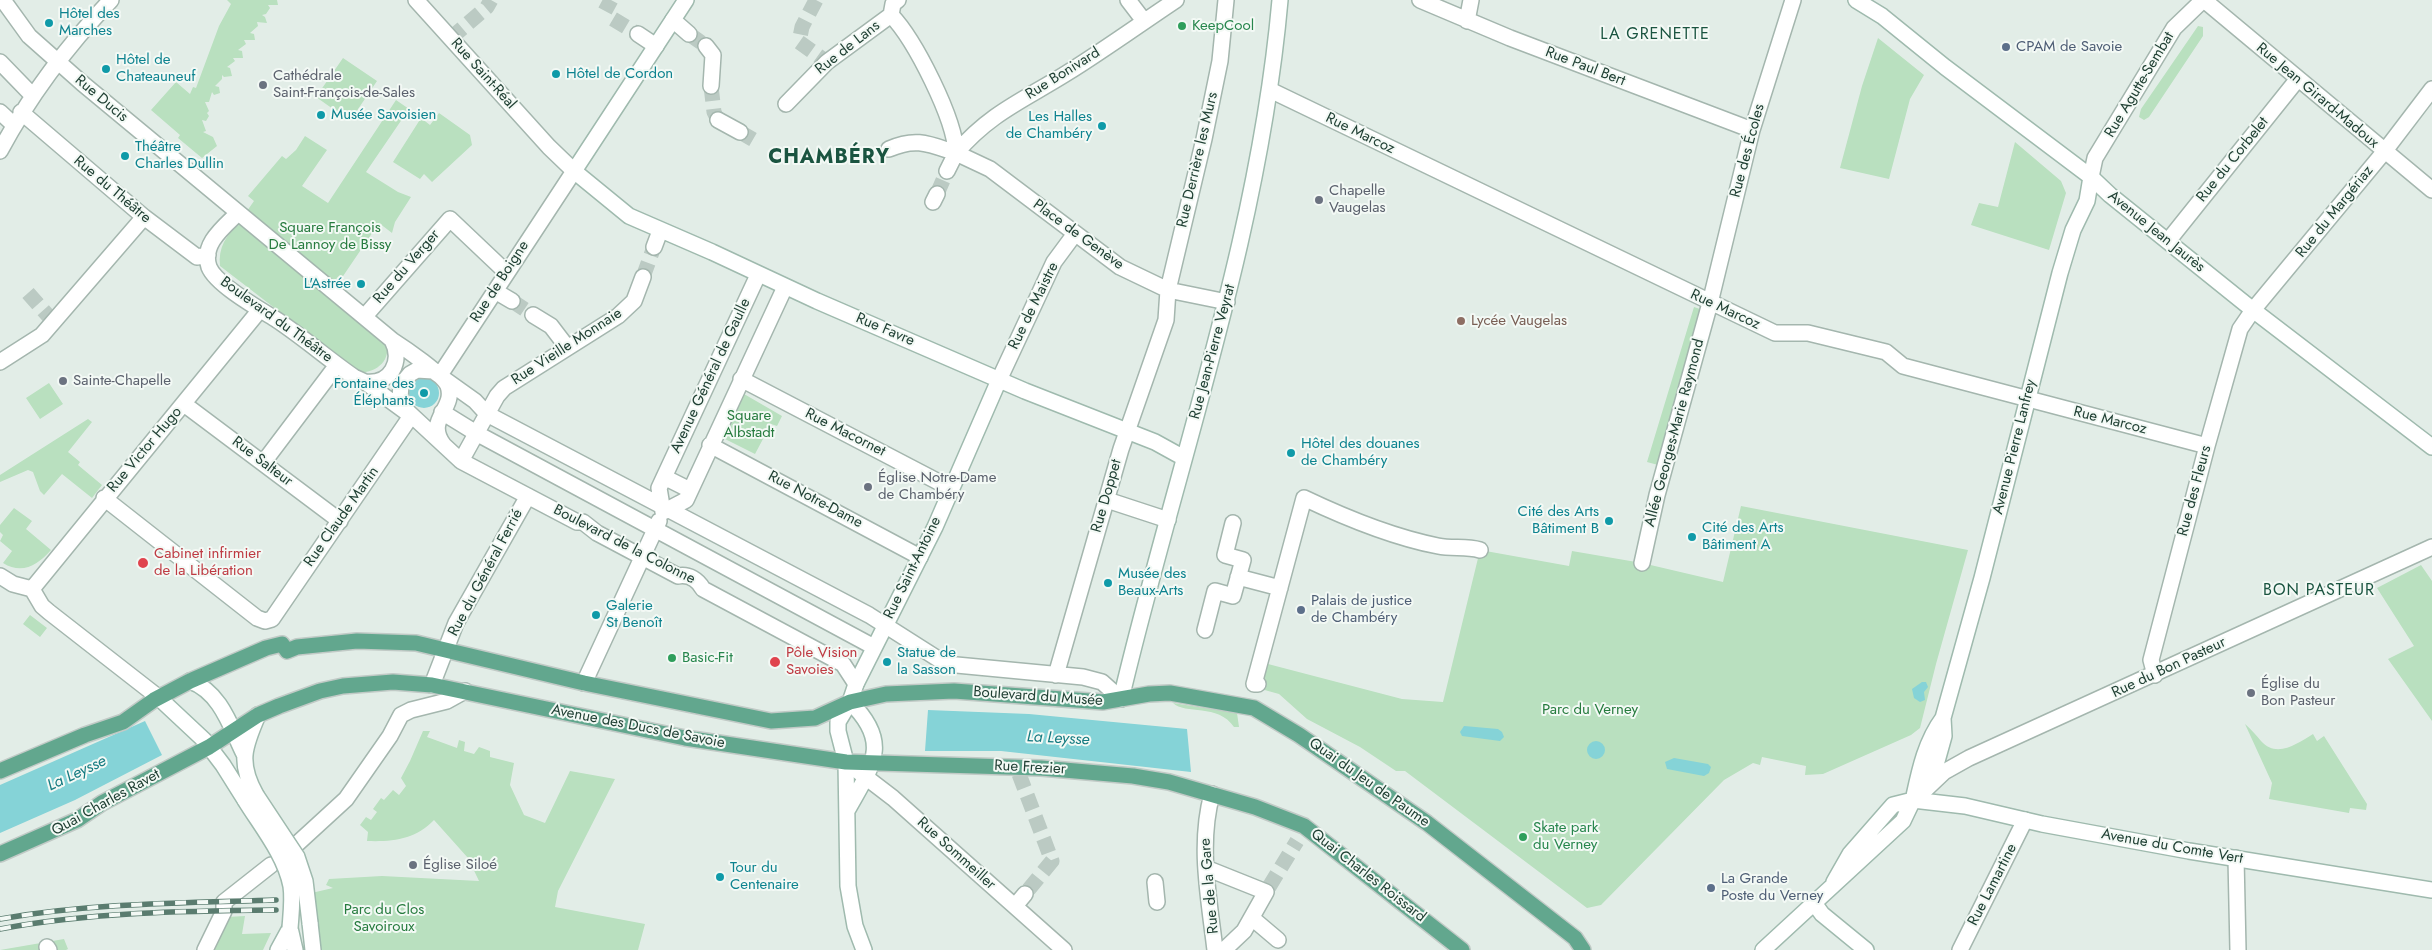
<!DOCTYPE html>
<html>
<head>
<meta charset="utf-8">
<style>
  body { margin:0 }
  canvas { display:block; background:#e2ede7 }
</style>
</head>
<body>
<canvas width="2432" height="950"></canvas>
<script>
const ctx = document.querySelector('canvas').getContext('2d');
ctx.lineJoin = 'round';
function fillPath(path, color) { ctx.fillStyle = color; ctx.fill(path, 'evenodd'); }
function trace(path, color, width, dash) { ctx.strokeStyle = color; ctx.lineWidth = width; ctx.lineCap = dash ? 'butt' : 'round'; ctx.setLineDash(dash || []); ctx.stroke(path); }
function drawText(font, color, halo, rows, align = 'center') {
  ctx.font = font + ' Jost,sans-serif'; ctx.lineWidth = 4; ctx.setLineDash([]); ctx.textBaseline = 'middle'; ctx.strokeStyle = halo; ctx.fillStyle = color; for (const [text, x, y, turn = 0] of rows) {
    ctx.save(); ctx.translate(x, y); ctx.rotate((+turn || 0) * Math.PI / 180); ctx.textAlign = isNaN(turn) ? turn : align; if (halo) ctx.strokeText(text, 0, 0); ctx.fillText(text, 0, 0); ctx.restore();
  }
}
fillPath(new Path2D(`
  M227,0H277L278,5H268L270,8L266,14L262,15L265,17L267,23L257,22L258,26L250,33L254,34L255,40H244L246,44L238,50L242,51L243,58H233L235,61L227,67L230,68L232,76L224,77L222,75V79L215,86L219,87L220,93L214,95L212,92L209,102H205L209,111L207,113L209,116L206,121L202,120L206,131L203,132L213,137L217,146L202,158L178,138L180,135L151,110L176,82L190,94L193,87L196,88L219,26L231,4Z
  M2198,26L2203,27V36L2149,117L2144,120L2139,117L2141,109Z
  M1878,38L1924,75L1910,99L1889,179L1840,168L1862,86Z
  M343,58L377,81L350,121L316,97Z
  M396,100L409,109L366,172L398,192L411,197L395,222L392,233L379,223L337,285L247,211L254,201L248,196L282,156L286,159L296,150L305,136L327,150L302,186L328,203Z
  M439,113L470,135L472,145L432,182L424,174L420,179L393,162L421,118L430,125Z
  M2015,142L2061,181L2066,193L2049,250L1971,225L1979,203L1998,207Z
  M240,224L247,225L386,340C392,360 378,372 359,373L220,266C218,248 226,234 240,224Z
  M1694,307L1703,310L1658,465L1647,462Z
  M49,383L63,404L40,419L26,398Z
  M744,394L782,416L777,426L771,424L755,454L721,437Z
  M88,419L92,422L68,452L80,462L78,465L102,485L92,498L62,474L44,495L40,491L33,472L28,470L0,482V475Z
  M1741,506L1968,550L1936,664L1920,728L1911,735L1823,774L1805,775L1806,766L1762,757L1760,765L1753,763L1724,780L1601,905L1587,908L1405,771H1396L1360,747L1307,719L1279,694L1261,689L1268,664L1402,699L1443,702L1480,550L1569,566L1572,551L1642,563L1723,582Z
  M14,508L32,521L26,529L51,550C38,565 22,575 3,563L12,551L0,541L3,535L0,532V525Z
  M2421,565L2432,581V721L2388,659L2414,646L2377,588Z
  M30,615L47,628L40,637L23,624Z
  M1173,703L1237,713L1239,727H1234C1218,703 1185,715 1173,703Z
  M2245,724C2251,729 2256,735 2261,741C2277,759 2298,743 2313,734L2317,741L2324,736L2367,804L2366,810L2350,808L2349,813L2269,799L2272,783Z
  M423,731H430L427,737L457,748L459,740L465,742L464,751L474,754L479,747L490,751V757L514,763L510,785L524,815L545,823L570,771L615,779L558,891L555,907L645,924L638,950H313L307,894L333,888L326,885L329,879L382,876L479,881L468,858L434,820C416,839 393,842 367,841L368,832L360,825L366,817L371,820L377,812L373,809L381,798L384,800L393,790L399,795L406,786L401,778L410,761Z
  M245,916L242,934L271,933L263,950H210L227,917Z
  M64,939L68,949L66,950H49L47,947L40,950H0Z`), '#b9e0bf');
fillPath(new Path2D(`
  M409 393a15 15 0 1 1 30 0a15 15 0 1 1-30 0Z
  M1922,682H1926L1928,687L1924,692L1925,700L1920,702L1914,698L1912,689Z
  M928,710L1029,714L1187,729L1191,772L1001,751H925Z
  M145,721L162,755L75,800L0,833V785Z
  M1464,726L1498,729L1502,732L1504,737L1500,741L1462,736L1460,732Z
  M1587 750a9 9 0 1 1 18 0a9 9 0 1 1-18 0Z
  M1674,758L1708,764L1711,767L1709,773L1704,776L1667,769L1665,762Z`), '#85d3d7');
trace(new Path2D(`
  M816,0L802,27L799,42L827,62
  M605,11L611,0
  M613,19L638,34
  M689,34L706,46
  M451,38L487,7L491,0
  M711,86L714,112L718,120
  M740,132L759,143
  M937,194L947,171
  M643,277L654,247
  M28,293L51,319
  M512,301L533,315
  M1019,774L1052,861L1025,894
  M1269,887L1297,841`), '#bbcac3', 15, [15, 8]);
const street = new Path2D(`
  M3,0L29,36L82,83L392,340C403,347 444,375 448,386C456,409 425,419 443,444
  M416,0L549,147L574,171L440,375
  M1128,0L1144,21
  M1420,0L1510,38L1752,130
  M2204,0L2432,190
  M891,15C915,40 955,119 956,153
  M891,15L893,4L898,0
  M673,20L689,34
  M1467,21L1471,0
  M638,34L656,46
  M706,46L713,55L711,86
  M0,62L32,95
  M1270,90L1775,333H1808L1886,352L1903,366L2207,446
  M786,104L827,62L891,15
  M0,112L14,125
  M21,112L144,217L197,257L208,255
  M718,120L740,132
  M889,149C916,137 929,144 956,153
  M0,151C30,95 67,46 111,0
  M956,153C990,113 1024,100 1067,73C1104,50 1140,24 1176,0
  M947,171L956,153L990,169L1120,267L1168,290L1227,302
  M2091,177L2095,158L2174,28L2203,0
  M933,202L937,194
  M238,213C224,227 201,244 209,267C216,285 261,310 277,320C304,338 328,359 354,377L365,382L406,412
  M2168,241L2297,80
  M654,247L660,231
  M758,275L659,488L663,512L686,500L785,287
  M495,291L512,301
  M533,315L551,326L567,347
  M365,316L450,219L507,273
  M0,362L42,335L144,217
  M741,379L950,488
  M999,380L1054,262L1074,235
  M365,382C391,385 403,361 392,340
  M184,404L340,521
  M442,412L476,433L874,647
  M710,445L920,557
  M461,461L497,396L504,388L618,316L634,301L643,277
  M263,463L337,365
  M664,477L690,490
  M104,498L257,618L265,621L272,619L411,416
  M1107,500L1168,520
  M1642,563L1657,495L1710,303L1752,130L1793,0
  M0,576L13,584L32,589L42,606L49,612L158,697
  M1238,577L1280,588
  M32,589L259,311
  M1205,630L1215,591L1233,596L1243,560L1225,555L1233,523
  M1056,675L1121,449L1166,320L1168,290L1204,139L1220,61L1226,0
  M2155,675L2151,660L2207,446L2240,329L2253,310L2384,152L2432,89
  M584,683L659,521
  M856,684L843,664L703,589C698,580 689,574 678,576L597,533L583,522H577L461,461L406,410L400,398L401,385L410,374L417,370L433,371L475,401L487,414L869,615L946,664L1083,677L1102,682L1121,699
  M1258,684H1254L1304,498C1346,518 1392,537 1438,546C1452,549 1466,546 1480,550
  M432,685L456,623L528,496
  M846,762L893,798L1064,950
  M1925,790L1944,772L1969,758L2432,547
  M1212,794C1198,845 1209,898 1215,950
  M298,843L346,799L390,736L401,715L411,710L447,701L465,691
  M2236,858L2238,950
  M1206,868L1266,892L1244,931L1224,950
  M1155,882L1157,902
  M1015,906L1025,894
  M1252,918L1278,940
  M47,947L49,950
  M205,950L224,911V902L271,865
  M1960,950L2025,820`);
const secondary = new Path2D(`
  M686,0L574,171L629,216L712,252L817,301L1025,391L1155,442L1184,458
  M1856,0L1882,16L1945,67L2091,177L2110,195L2253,310L2432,447
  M190,681C221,692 231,728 244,754
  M158,697L204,740L223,765L245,800
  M1121,699C1176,466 1259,239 1280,0
  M256,795C238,763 244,747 258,715
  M1914,796C1920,768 1926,741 1943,718
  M848,809C872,766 892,743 850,702
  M1834,882L1850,854L1893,805L1913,800L1965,806L2042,824L2189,851L2432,890
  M1814,903L1822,914L1866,950
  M310,923L313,950
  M290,928L295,950
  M278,950L290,928
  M864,950L855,926L848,886L846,762L838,731V722L850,702L856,684L935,527L999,380
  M1763,950L1903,821L1913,800L1934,772L1944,736L1943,718L1982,578L2060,273L2073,230L2087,201L2091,177`);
const primary = new Path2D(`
  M0,771L85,735L123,722L154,700L190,681L266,648L282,644L287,651L297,647L357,641L416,643L584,683L771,721L815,718L850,702L886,694L954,691L1103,702L1149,694L1170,693L1254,708L1299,735L1427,823L1575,938L1583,950
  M0,854L77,820L102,803L209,747L258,715L279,706L320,691L343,686L393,682L432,685L685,738L846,762L1041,768L1133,776L1169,782L1255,807L1304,826L1462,950`);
trace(street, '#a4b6ae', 18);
trace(secondary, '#9fbaae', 18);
trace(primary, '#c1cac6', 18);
trace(street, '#fff', 15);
trace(secondary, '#fff', 15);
trace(primary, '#62a78e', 15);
const rail = new Path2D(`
  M0,919C91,903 183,903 276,900
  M0,929C91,912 184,911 276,910`);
trace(rail, '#5a7c6f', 5.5);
trace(rail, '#f3f9f5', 4, [11]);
const secondaryBridge = new Path2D(`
  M256,795L297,857L305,881L310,923
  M245,800C261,826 285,855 291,886C293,899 291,914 290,928`);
trace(secondaryBridge, '#9fbaae', 18, []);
trace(secondaryBridge, '#fff', 15);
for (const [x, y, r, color] of [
  [49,23,5,"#0f9aa8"],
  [1182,26,5,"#2e9e5b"],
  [2006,47,5,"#5c6f8a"],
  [106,69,5,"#0f9aa8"],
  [556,74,5,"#0f9aa8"],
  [263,85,5,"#6b7280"],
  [321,115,5,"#0f9aa8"],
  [1102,126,5,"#0f9aa8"],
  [125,156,5,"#0f9aa8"],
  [1319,200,5,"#6b7280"],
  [361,284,5,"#0f9aa8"],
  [1461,321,5,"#8d6e63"],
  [63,381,5,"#6b7280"],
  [424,393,5,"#0f9aa8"],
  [1291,453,5,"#0f9aa8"],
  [868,487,5,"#6b7280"],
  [1609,521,5,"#0f9aa8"],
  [1692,537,5,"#0f9aa8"],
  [143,563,6,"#e0444e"],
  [1108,583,5,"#0f9aa8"],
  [1301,610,5,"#5c6f8a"],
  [596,615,5,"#0f9aa8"],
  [672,658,5,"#2e9e5b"],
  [775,662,6,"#e0444e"],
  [887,662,5,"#0f9aa8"],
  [2251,693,5,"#6b7280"],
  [1523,837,5,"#2e9e5b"],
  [413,865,5,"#6b7280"],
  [720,877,5,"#0f9aa8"],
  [1711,888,5,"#5c6f8a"]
]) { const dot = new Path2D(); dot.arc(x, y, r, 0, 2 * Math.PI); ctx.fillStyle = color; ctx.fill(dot); trace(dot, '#f3f9f5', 2); }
drawText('15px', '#0d838f', '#f3f9f5', [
  ["Hôtel des",59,14],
  ["Marches",59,31],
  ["Hôtel de",116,60],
  ["Chateauneuf",116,77],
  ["Hôtel de Cordon",566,74],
  ["Musée Savoisien",331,115],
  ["Les Halles",1092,117,"right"],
  ["de Chambéry",1092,134,"right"],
  ["Théâtre",135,147],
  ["Charles Dullin",135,164],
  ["L'Astrée",351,284,"right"],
  ["Fontaine des",414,384,"right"],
  ["Éléphants",414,401,"right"],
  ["Hôtel des douanes",1301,444],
  ["de Chambéry",1301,461],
  ["Cité des Arts",1599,512,"right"],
  ["Bâtiment B",1599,529,"right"],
  ["Cité des Arts",1702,528],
  ["Bâtiment A",1702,545],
  ["Musée des",1118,574],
  ["Beaux-Arts",1118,591],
  ["Galerie",606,606],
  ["St Benoît",606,623],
  ["Statue de",897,653],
  ["la Sasson",897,670],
  ["Tour du",730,868],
  ["Centenaire",730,885]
], 'left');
drawText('15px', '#27864d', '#f3f9f5', [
  ["KeepCool",1192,26],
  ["Basic-Fit",682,658],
  ["Skate park",1533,828],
  ["du Verney",1533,845]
], 'left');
drawText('15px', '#4e5e75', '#f3f9f5', [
  ["CPAM de Savoie",2016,47],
  ["Palais de justice",1311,601],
  ["de Chambéry",1311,618],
  ["La Grande",1721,879],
  ["Poste du Verney",1721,896]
], 'left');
drawText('15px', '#204034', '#f3f9f5', [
  ["Rue de Lans",848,48,-38],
  ["Rue Paul Bert",1585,67,21],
  ["Rue Saint-Réal",483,74,48],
  ["Rue Bonivard",1063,74,-32],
  ["Rue Agutte-Sembat",2140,85,-59],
  ["Rue Jean Girard-Madoux",2317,96,40],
  ["Rue Ducis",101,99,40],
  ["Rue Marcoz",1360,134,26],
  ["Rue des Écoles",1748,151,-75],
  ["Rue Derrière les Murs",1198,160,-77],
  ["Rue du Corbelet",2233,160,-51],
  ["Rue du Théâtre",112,190,40],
  ["Rue du Margériaz",2335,212,-51],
  ["Avenue Jean Jaurès",2156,232,39],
  ["Place de Genève",1078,235,36],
  ["Rue du Verger",407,267,-49],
  ["Rue de Boigne",500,282,-57],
  ["Rue de Maistre",1034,306,-64],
  ["Rue Marcoz",1725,310,25],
  ["Boulevard du Théâtre",276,320,36],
  ["Rue Favre",885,330,23],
  ["Rue Vieille Monnaie",567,347,-33],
  ["Rue Jean-Pierre Veyrat",1213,352,-75],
  ["Avenue Général de Gaulle",711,376,-65],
  ["Rue Marcoz",2110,421,14],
  ["Rue Macornet",845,433,27],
  ["Allée Georges-Marie Raymond",1675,433,-75],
  ["Avenue Pierre Lanfrey",2015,447,-76],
  ["Rue Victor Hugo",145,450,-50],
  ["Rue Salteur",262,462,37],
  ["Rue des Fleurs",2195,491,-75],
  ["Rue Doppet",1107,496,-74],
  ["Rue Notre-Dame",815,500,28],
  ["Rue Claude Martin",342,517,-55],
  ["Boulevard de la Colonne",624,545,27],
  ["Rue Saint-Antoine",913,568,-64],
  ["Rue du Général Ferrié",486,573,-62],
  ["Rue du Bon Pasteur",2169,668,-25],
  ["Boulevard du Musée",1038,697,4],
  ["Avenue des Ducs de Savoie",638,727,11],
  ["Rue Frezier",1030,768,3],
  ["Quai du Jeu de Paume",1369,783,35],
  ["Quai Charles Ravet",106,803,-29],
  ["Avenue du Comte Vert",2172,847,10],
  ["Rue Sommeiller",956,854,42],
  ["Quai Charles Roissard",1368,876,38],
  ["Rue Lamartine",1993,885,-63],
  ["Rue de la Gare",1210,886,-95]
]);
drawText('15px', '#5b616d', '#f3f9f5', [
  ["Cathédrale",273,76],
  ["Saint-François-de-Sales",273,93],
  ["Chapelle",1329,191],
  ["Vaugelas",1329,208],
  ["Sainte-Chapelle",73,381],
  ["Église Notre-Dame",878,478],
  ["de Chambéry",878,495],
  ["Église du",2261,684],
  ["Bon Pasteur",2261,701],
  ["Église Siloé",423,865]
], 'left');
drawText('15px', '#267b3e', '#f3f9f5', [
  ["Square François",330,228],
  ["De Lannoy de Bissy",330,245],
  ["Square",749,416],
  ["Albstadt",749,433],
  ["Parc du Verney",1590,710],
  ["Parc du Clos",384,910],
  ["Savoiroux",384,927]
]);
drawText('15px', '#785e54', '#f3f9f5', [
  ["Lycée Vaugelas",1471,321]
], 'left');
drawText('15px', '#be3a42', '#f3f9f5', [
  ["Cabinet infirmier",154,554],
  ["de la Libération",154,571],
  ["Pôle Vision",786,653],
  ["Savoies",786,670]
], 'left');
ctx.letterSpacing = '1px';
drawText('16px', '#1a5440', '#f3f9f5', [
  ["LA GRENETTE",1655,35],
  ["BON PASTEUR",2319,591]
]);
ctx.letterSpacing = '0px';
drawText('italic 16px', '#157b81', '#f3f9f5', [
  ["La Leysse",1058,739,3],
  ["La Leysse",77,774,-25]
]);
ctx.letterSpacing = '1px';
drawText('bold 20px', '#1a5440', '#f3f9f5', [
  ["CHAMBÉRY",829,158]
]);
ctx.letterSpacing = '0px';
</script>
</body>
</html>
